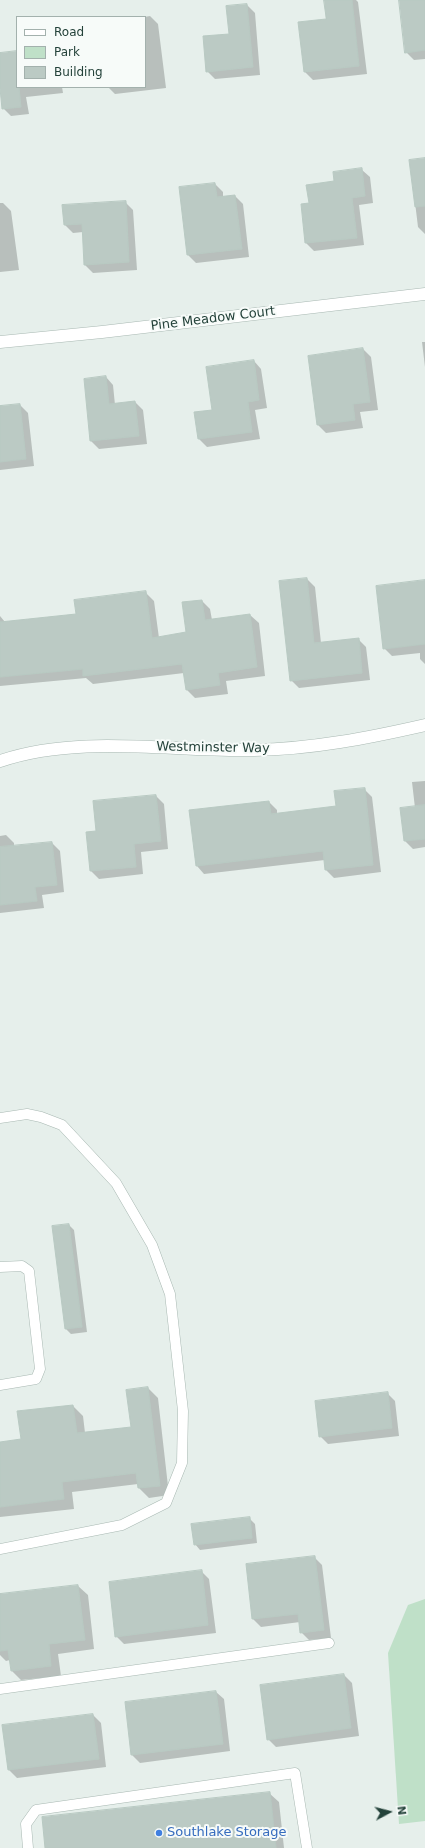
<!DOCTYPE html>
<html>
<head>
<meta charset="utf-8">
<style>
  body { margin:0 }
  #map { position:relative; width:425px; height:1848px; overflow:hidden; background:#e6efeb; font-family:"DejaVu Sans",sans-serif }
  canvas { display:block }
  .legend { position:absolute; left:16px; top:16px; width:130px; height:72px; box-sizing:border-box; background:#f7fbf9; border:1px solid #a3b1ad; margin:0; padding:5px 7px; list-style:none; font-size:12px; color:#24423a }
  .legend li { display:flex; align-items:center; gap:8px; height:20px }
  .legend b { width:20px; border:1px solid #a3b1ad }
  .north { position:absolute; left:369px; top:1792px; width:40px; height:40px; -webkit-text-stroke:3px #f7fbf9; paint-order:stroke; rotate:83deg; font-size:11px; font-weight:700; line-height:16px; text-align:center; color:#24423a }
  .north::after { content:''; display:block; margin:auto; width:14px; height:18px; background:#24423a; clip-path:polygon(50% 0,100% 100%,50% 72%,0 100%) }
</style>
</head>
<body>
<div id="map">
<canvas width="425" height="1848"></canvas>
<ul class="legend">
<li><b style="height:5px;background:#fff"></b>Road</li>
<li><b style="height:11px;background:#bfe0c8"></b>Park</li>
<li><b style="height:11px;background:#bbcac4"></b>Building</li>
</ul>
<div class="north">N</div>
</div>
<script>
const ctx = document.querySelector('canvas').getContext('2d');
ctx.lineJoin = 'round';
function fillPath(path, color) { ctx.fillStyle = color; ctx.fill(path, 'evenodd'); }
function trace(path, color, width, dash) { ctx.strokeStyle = color; ctx.lineWidth = width; ctx.lineCap = dash ? 'butt' : 'round'; ctx.setLineDash(dash || []); ctx.stroke(path); }
function drawText(font, color, halo, rows, align = 'center') {
  ctx.font = font + ' "DejaVu Sans",sans-serif'; ctx.lineWidth = 4; ctx.setLineDash([]); ctx.textBaseline = 'middle'; ctx.strokeStyle = halo; ctx.fillStyle = color; for (const [text, x, y, turn = 0] of rows) {
    ctx.save(); ctx.translate(x, y); ctx.rotate((+turn || 0) * Math.PI / 180); ctx.textAlign = isNaN(turn) ? turn : align; if (halo) ctx.strokeText(text, 0, 0); ctx.fillText(text, 0, 0); ctx.restore();
  }
}
fillPath(new Path2D(`
  M425,1599V1821L399,1824L388,1653L408,1605Z`), '#bfe0c8');
fillPath(new Path2D(`
  M325,0H356L358,2L367,74L313,80L305,72L299,23L328,20Z
  M400,0H425V59L414,60L406,52Z
  M247,5L255,13L260,75L215,79L207,71Z
  M150,16L158,24L166,88L115,94L108,87H145L144,17Z
  M17,52V87H62L63,93L26,97L29,114L11,116L3,108L0,79V54Z
  M425,159V234L418,227L410,161Z
  M362,170L370,177L373,203L359,205L364,245L314,251L306,243L302,205L310,204L335,182Z
  M215,184L223,192V197L235,196L243,204L249,257L196,263L188,255Z
  M125,202L133,210L137,270L93,273L85,265L83,232L73,233L65,225Z
  M0,203H3L11,211L19,270L0,272Z
  M422,342H425V367Z
  M363,349L371,357L378,410L360,412L363,428L326,433L318,425L309,356Z
  M254,361L261,369L267,408L255,410L260,439L207,447L199,439L196,413L213,410Z
  M106,377L113,385L115,405L135,402L143,410L147,444L99,449L91,441Z
  M20,405L28,413L34,466L0,470V407Z
  M307,579L315,587L321,643L358,639L366,647L370,680L299,688L291,680Z
  M425,581V664L420,659V653L392,656L384,648Z
  M145,592L154,601L159,638L187,633L202,601L210,609L212,620L250,615L259,623L265,676L226,681L228,694L195,698L187,690L184,673L93,684L86,678L0,686V616L5,622L77,615Z
  M425,781V847L413,849L405,841L415,808L412,782Z
  M364,789L372,797L381,872L334,878L326,870L325,860L204,874L197,866L269,802L277,810V814L337,807Z
  M156,796L164,804L168,849L141,852L143,874L99,879L91,871L97,832Z
  M6,835L14,843V847L52,843L60,851L64,892L42,895L44,908L0,913V836Z
  M69,1225L74,1230L87,1332L71,1334L66,1329Z
  M148,1388L158,1398L169,1495L149,1498L139,1488L138,1484L72,1492L74,1509L0,1517V1443L22,1440L73,1406L83,1416L85,1433L132,1428Z
  M387,1393L395,1401L399,1436L328,1444L320,1436Z
  M249,1518L255,1524L257,1543L200,1550L195,1544Z
  M314,1557L322,1565L331,1638L309,1640L301,1632L300,1622L261,1627L253,1619L247,1565Z
  M201,1571L209,1579L216,1633L124,1644L116,1636Z
  M78,1586L88,1595L94,1649L58,1654L61,1676L21,1680L12,1671L10,1660L6,1661L0,1655V1595Z
  M344,1675L352,1683L359,1736L276,1747L268,1739Z
  M216,1692L224,1699L230,1751L140,1763L132,1755Z
  M93,1715L101,1723L106,1767L17,1778L9,1770Z
  M269,1793L279,1802L284,1848H46Z`), '#0003');
const building = new Path2D(`
  M324,0H352L359,66L304,72L298,22L326,19Z
  M399,0H425V50L405,53Z
  M247,4L253,67L206,72L203,36L229,34L226,6Z
  M17,51V87H19L21,107L2,109L0,88V53Z
  M425,158V206L415,207L409,160Z
  M362,168L365,196L352,198L357,238L305,243L301,204L309,203L306,185L334,181L333,172Z
  M215,183L217,197L235,195L242,249L187,255L179,187Z
  M126,201L129,262L84,265L82,224L64,225L62,205Z
  M363,348L370,402L353,404L355,420L317,425L308,356Z
  M254,360L259,400L248,402L252,432L198,439L194,412L212,410L206,367Z
  M106,376L109,404L135,401L139,436L90,441L84,379Z
  M20,404L26,459L0,462V406Z
  M307,578L314,643L359,638L362,673L290,681L279,581Z
  M425,580V644L383,649L376,586Z
  M146,591L152,638L186,632L182,602L202,600L205,620L250,614L257,667L218,673L220,685L186,690L182,664L83,676V669L0,677V622L76,614L74,600Z
  M365,788L373,865L325,870L323,851L196,866L189,810L269,801L271,814L336,806L334,791Z
  M156,795L161,841L134,844L136,867L90,871L86,832L96,831L93,801Z
  M425,805V839L404,841L400,808Z
  M52,842L57,885L35,887L37,901L0,905V847Z
  M69,1224L82,1327L65,1329L52,1226Z
  M148,1387L160,1486L138,1488L136,1473L62,1482L64,1499L0,1507V1442L21,1439L17,1411L73,1405L77,1433L131,1427L126,1390Z
  M388,1392L392,1428L319,1437L315,1401Z
  M250,1517L252,1538L194,1545L191,1524Z
  M315,1556L324,1630L300,1633L298,1614L252,1619L246,1564Z
  M202,1570L208,1625L115,1637L109,1582Z
  M78,1585L85,1640L49,1644L51,1666L11,1671L8,1650L0,1651V1594Z
  M344,1674L351,1728L267,1740L260,1685Z
  M216,1691L223,1744L131,1755L125,1702Z
  M93,1714L99,1759L8,1770L2,1725Z
  M270,1792L276,1848H45L42,1817Z`);
fillPath(building, '#bbcac4');
trace(building, '#b8c9c2', 1);
const lane = new Path2D(`
  M0,1118L27,1114L41,1117L62,1125L116,1183L152,1245L170,1294L183,1411L182,1463L166,1503L122,1525L0,1549
  M0,1267L22,1266L29,1271L40,1369L36,1379L0,1385
  M0,1689L329,1643
  M28,1848L26,1824L36,1810L295,1773L307,1848`);
const street = new Path2D(`
  M0,342L102,332L425,294
  M0,761C80,734 171,752 254,750C312,749 368,738 425,725`);
trace(lane, '#a8b8b2', 11);
trace(street, '#a8b8b2', 13);
trace(lane, '#fff', 10);
trace(street, '#fff', 12);
for (const [x, y, r, color] of [
  [159,1833,4,"#3f7fe0"]
]) { const dot = new Path2D(); dot.arc(x, y, r, 0, 2 * Math.PI); ctx.fillStyle = color; ctx.fill(dot); trace(dot, '#f7fbf9', 1.5); }
drawText('13px', '#24423a', '#f7fbf9', [
  ["Pine Meadow Court",213,319,-7],
  ["Westminster Way",213,748,1]
]);
drawText('13px', '#366cbe', '#f7fbf9', [
  ["Southlake Storage",167,1833]
], 'left');
</script>
</body>
</html>
